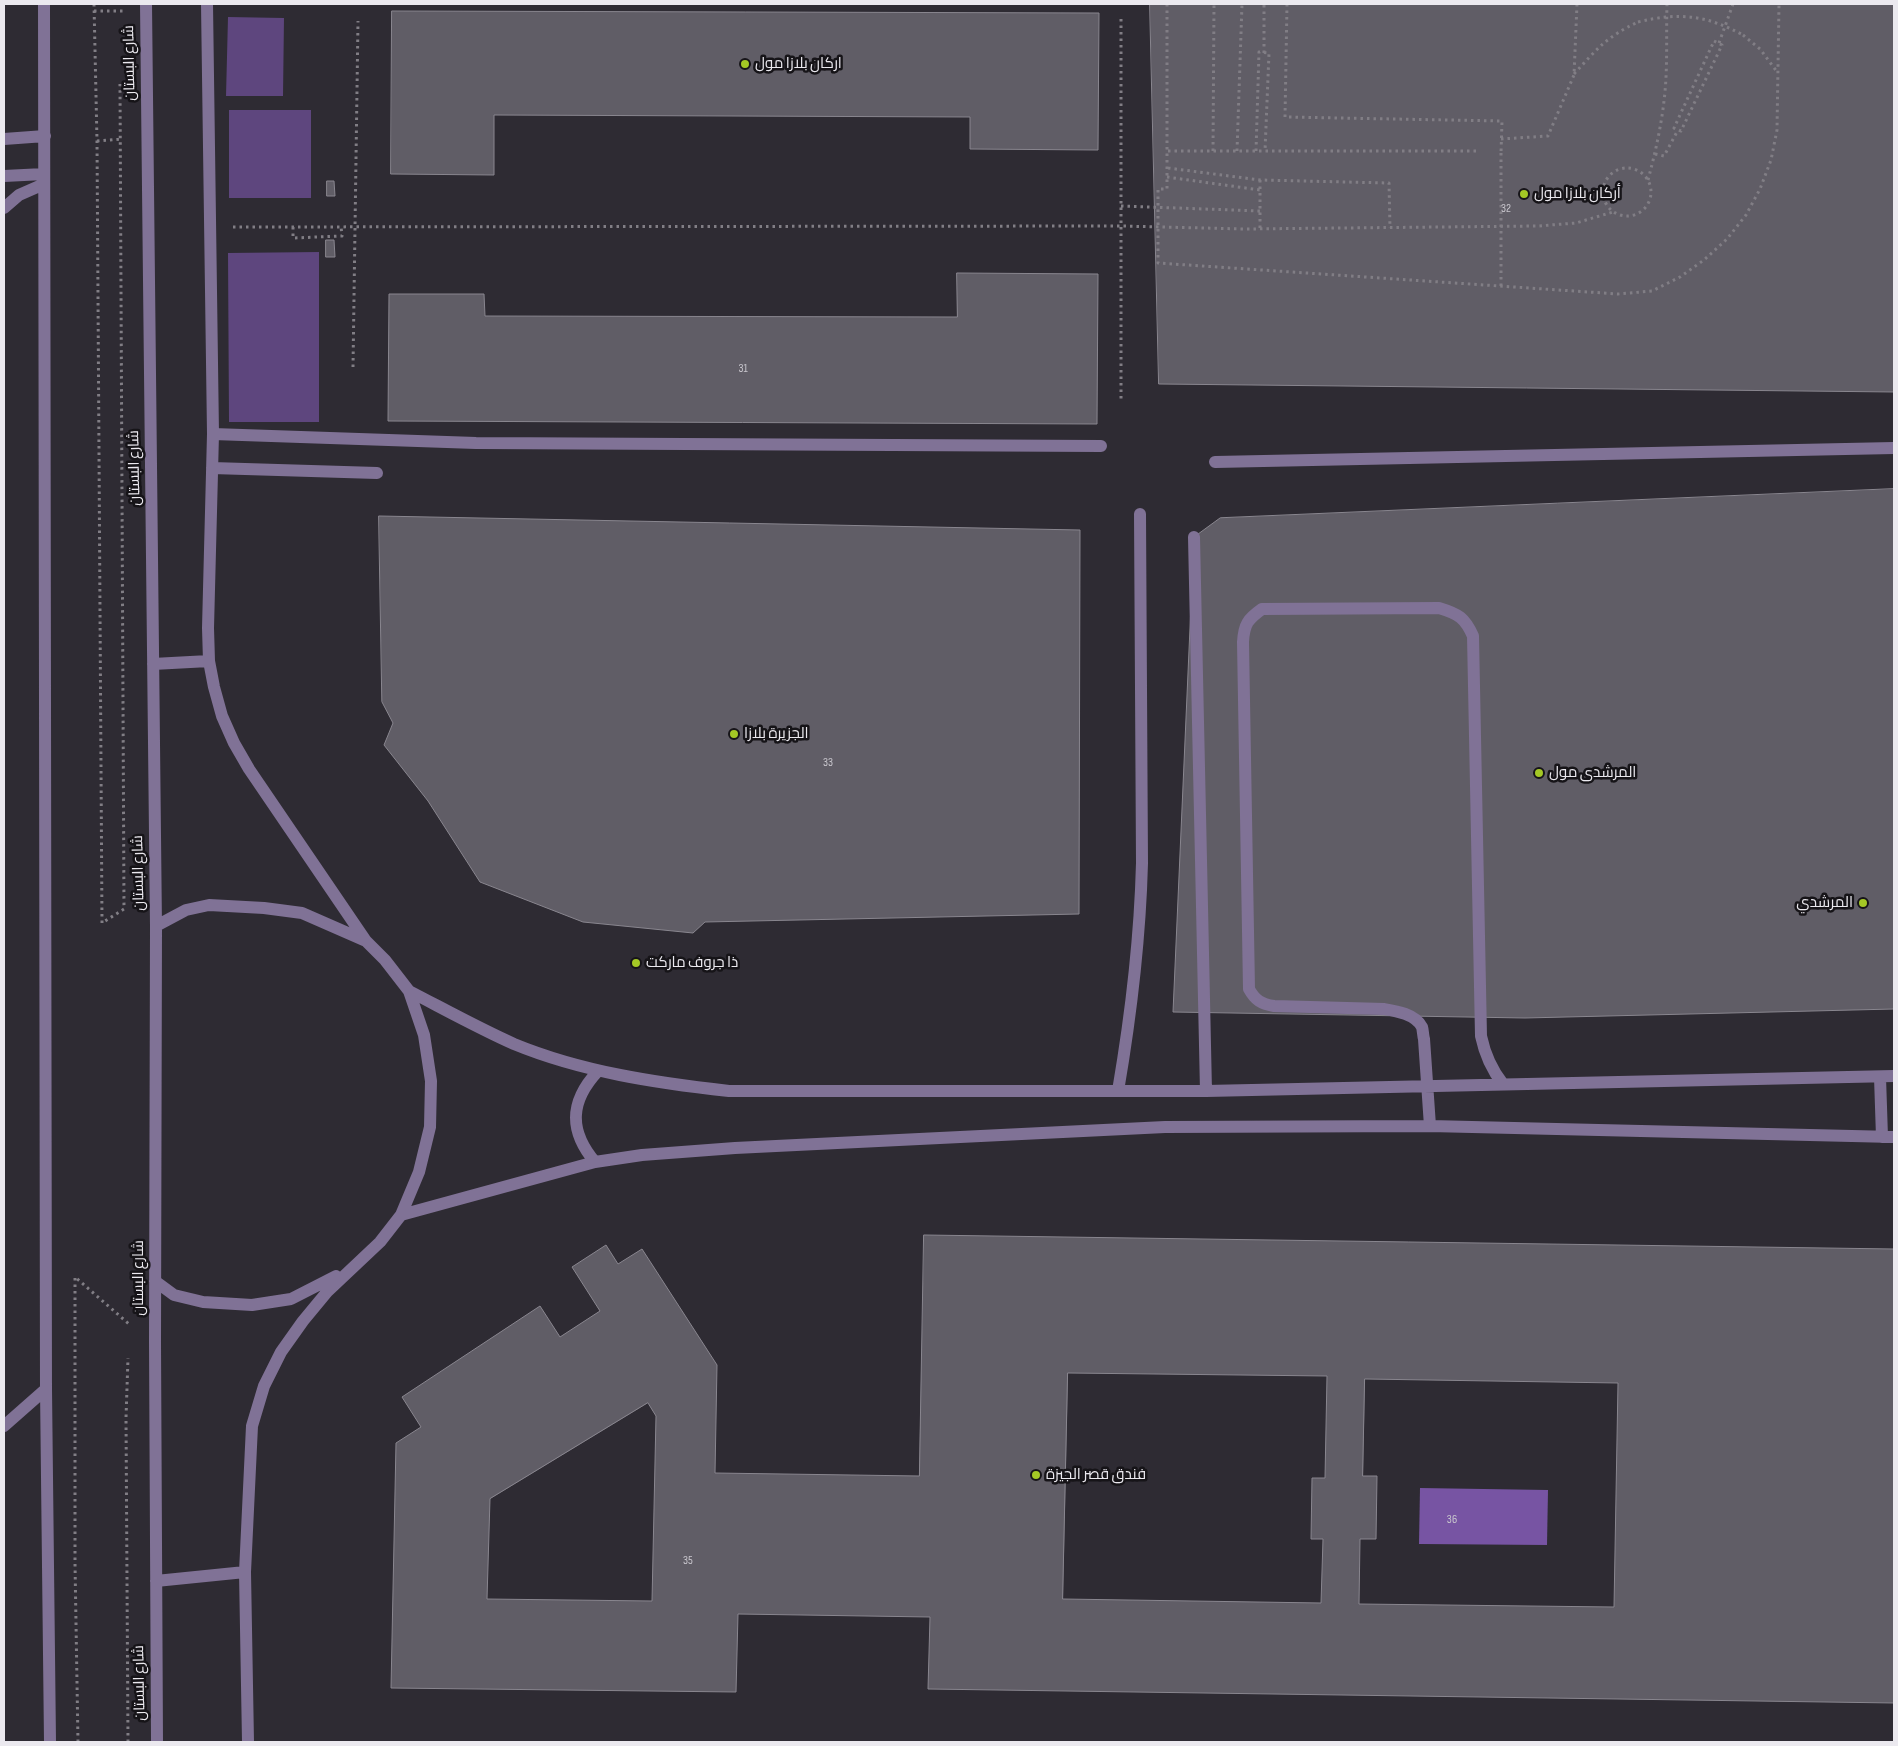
<!DOCTYPE html>
<html>
<head>
<meta charset="utf-8">
<style>
  body { margin:0 }
  #map { position:relative; width:1898px; height:1746px; overflow:hidden; background:#2e2b33; font-family:"Sofia Sans Condensed",sans-serif }
  canvas { display:block }
  .frame { position:absolute; inset:0; border:5px solid #ebe9ef; pointer-events:none }
</style>
</head>
<body>
<div id="map">
<canvas width="1898" height="1746"></canvas>
<div class="frame"></div>
</div>
<script>
const ctx = document.querySelector('canvas').getContext('2d');
ctx.lineJoin = 'round';
function fillPath(path, color) { ctx.fillStyle = color; ctx.fill(path, 'evenodd'); }
function trace(path, color, width, dash) { ctx.strokeStyle = color; ctx.lineWidth = width; ctx.lineCap = dash ? 'butt' : 'round'; ctx.setLineDash(dash || []); ctx.stroke(path); }
function drawText(font, color, halo, rows, align = 'center') {
  ctx.font = font + ' "Sofia Sans Condensed",Cairo,sans-serif'; ctx.lineWidth = 5; ctx.setLineDash([]); ctx.textBaseline = 'middle'; ctx.strokeStyle = halo; ctx.fillStyle = color; for (const [text, x, y, turn = 0] of rows) {
    ctx.save(); ctx.translate(x, y); ctx.rotate((+turn || 0) * Math.PI / 180); ctx.textAlign = isNaN(turn) ? turn : align; if (halo) ctx.strokeText(text, 0, 0); ctx.fillText(text, 0, 0); ctx.restore();
  }
}
fillPath(new Path2D(`
  M228,17L284,18L283,96H226Z
  M229,110H311V198H229Z
  M319,252V422H229L228,253Z`), '#5e467e');
fillPath(new Path2D(`
  M1420,1488L1548,1490L1547,1545L1419,1544Z`), '#7754a3');
const building = new Path2D(`
  M1150,4H1894V392L1159,384Z
  M392,11L1099,13L1098,150L970,149V117L494,115V175L391,174Z
  M327,181H334L335,196H327Z
  M326,240H334L335,257H326Z
  M957,273L1098,274L1097,424L388,421L389,294H484L485,316L957,317Z
  M1894,489V1009L1525,1018L1173,1012L1194,537L1220,518Z
  M379,516L1080,530L1079,914L705,922L693,933L583,922L480,882L428,801L384,745L393,723L382,702Z
  M924,1235L1894,1249V1703L928,1689L930,1617L738,1614L736,1692L391,1688L396,1443L421,1427L402,1397L540,1306L560,1337L600,1311L572,1267L606,1245L618,1264L642,1249L717,1365L715,1473L919,1476ZM1068,1373L1327,1376L1325,1478H1312L1311,1539H1323L1321,1603L1063,1599ZM1365,1379L1618,1383L1614,1607L1359,1604L1360,1539H1376L1377,1476H1363ZM648,1403L656,1416L652,1601L487,1599L490,1499Z`);
fillPath(building, '#605d66');
trace(building, '#89868f', 1);
trace(new Path2D(`
  M94,4L97,141L102,923L124,909L120,84
  M1167,4V189H1158V263L1618,294L1652,291L1680,277L1704,260L1727,239L1746,215L1760,189L1771,160L1777,130L1779,4
  M1287,4L1285,117L1502,121L1501,153
  M94,11H123
  M1121,19V399
  M1743,35L1760,49L1778,73
  M1714,41L1722,45L1681,131L1674,128Z
  M1719,43L1733,4
  M1264,53V4
  M1574,74C1597,49 1606,37 1638,22
  M1501,139L1548,136L1574,75L1577,4
  M97,141L121,139
  M1168,151H1478
  M1213,151L1214,4
  M1237,151L1242,4
  M1256,151L1259,52L1269,53L1265,151
  M1655,154L1664,156L1678,130
  M1168,168L1260,180L1389,183L1390,228
  M1603 192a24 24 0 1 1 48 0a24 24 0 1 1-48 0Z
  M1167,177L1260,190
  M1260,180V229
  M1648,180C1655,154 1661,127 1664,101C1668,69 1666,36 1667,4
  M1121,206L1260,211
  M233,227L1121,226L1244,229L1538,226L1576,223L1613,212
  M293,227V238L342,236L341,226
  M1501,286V242
  M353,367L358,21
  M78,1742L75,1563V1277L129,1324
  M128,1742L126,1418L128,1358`), '#817e85', 3, [2.5, 4]);
trace(new Path2D(`
  M44,4L46,1389L50,1742
  M146,4L156,926L155,1342L157,1742
  M207,4L213,434L208,628L209,661L214,687L222,716L234,743L249,769L366,941L385,960L409,991L424,1035L431,1081L430,1127L419,1172L401,1215L380,1242L327,1292L303,1321L281,1352L264,1386L252,1426L245,1572L248,1742
  M4,139L45,136
  M4,176L44,174
  M4,208L19,195L44,184
  M213,434L476,443L1101,446
  M1215,462L1894,448
  M212,468L377,473
  M1194,537L1206,1091
  M153,664L209,661
  M156,926L186,910L209,905L264,908L302,913L366,941
  M409,991C444,1009 478,1028 514,1044C582,1072 657,1083 729,1091H1206L1894,1076
  M1880,1077L1882,1137
  M1118,1091C1131,1015 1140,940 1142,863L1140,514
  M1430,1126L1424,1039C1423,1036 1423,1030 1422,1027C1415,1014 1396,1011 1384,1009L1274,1006C1261,1004 1255,1000 1249,989L1243,642C1244,624 1248,619 1262,609L1439,608C1459,614 1465,618 1473,636L1481,1036C1485,1055 1491,1069 1503,1084
  M595,1162C568,1130 570,1101 598,1071
  M401,1215L595,1162L642,1155L735,1148L1165,1127L1430,1126L1894,1137
  M155,1281L174,1295L203,1302L252,1305L291,1299L336,1276
  M4,1426L46,1389
  M156,1581L245,1572`), '#807296', 12);
trace(new Path2D(`
  M1638,22C1679,12 1706,15 1743,35
  M1501,153V242`), '#817e85', 3, [2.5, 4]);
for (const [x, y, r, color] of [
  [745,64,5,"#a4c825"],
  [1524,194,5,"#a4c825"],
  [734,734,5,"#a4c825"],
  [1539,773,5,"#a4c825"],
  [1863,903,5,"#a4c825"],
  [636,963,5,"#a4c825"],
  [1036,1475,5,"#a4c825"]
]) { const dot = new Path2D(); dot.arc(x, y, r, 0, 2 * Math.PI); ctx.fillStyle = color; ctx.fill(dot); trace(dot, '#161418', 2); }
drawText('12px', '#c8c6cd', null, [
  ["32",1506,209],
  ["31",743,369],
  ["33",828,763],
  ["36",1452,1520],
  ["35",688,1561]
]);
drawText('15px', '#ebe9ef', '#161418', [
  ["شارع البستان",130,63,-91],
  ["شارع البستان",135,468,-91],
  ["شارع البستان",139,873,-91],
  ["شارع البستان",139,1278,-90],
  ["شارع البستان",140,1683,-91]
]);
drawText('15px', '#ebe9ef', '#161418', [
  ["اركان بلازا مول",755,64],
  ["أركان بلازا مول",1534,194],
  ["الجزيرة بلازا",744,734],
  ["المرشدى مول",1549,773],
  ["المرشدي",1853,903,"right"],
  ["ذا جروف ماركت",646,963],
  ["فندق قصر الجيزة",1046,1475]
], 'left');
</script>
</body>
</html>
